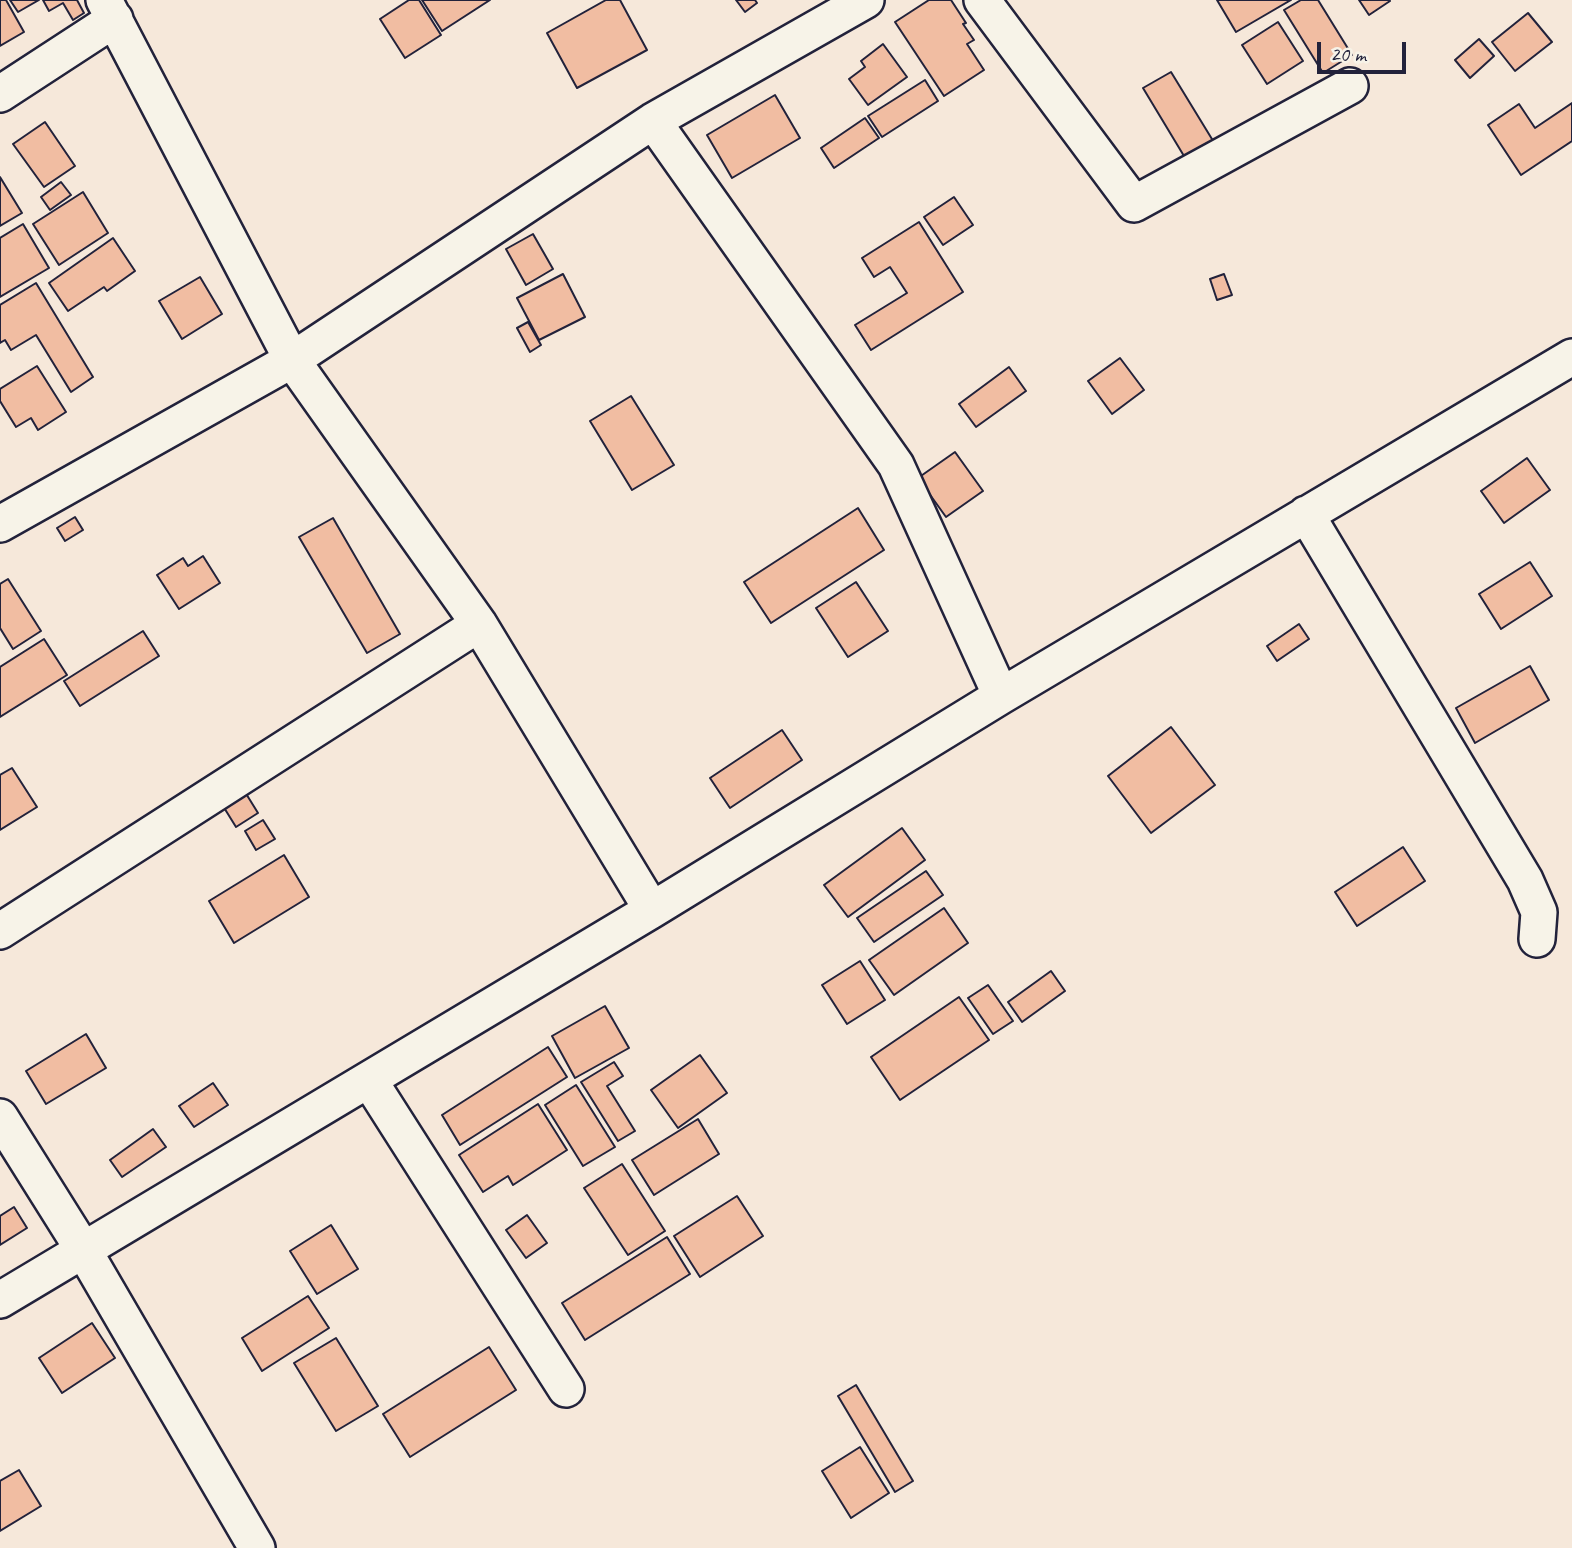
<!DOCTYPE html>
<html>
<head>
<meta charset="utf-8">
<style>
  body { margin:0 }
  #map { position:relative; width:1572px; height:1548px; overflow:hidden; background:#f6e8da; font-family:Caveat,sans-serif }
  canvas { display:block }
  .scale { position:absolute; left:1317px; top:42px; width:89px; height:32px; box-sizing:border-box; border:4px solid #22223b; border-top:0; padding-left:9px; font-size:21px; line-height:24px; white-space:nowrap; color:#22223b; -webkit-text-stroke:5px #f7f3e8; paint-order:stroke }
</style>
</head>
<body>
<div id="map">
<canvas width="1572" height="1548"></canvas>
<div class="scale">20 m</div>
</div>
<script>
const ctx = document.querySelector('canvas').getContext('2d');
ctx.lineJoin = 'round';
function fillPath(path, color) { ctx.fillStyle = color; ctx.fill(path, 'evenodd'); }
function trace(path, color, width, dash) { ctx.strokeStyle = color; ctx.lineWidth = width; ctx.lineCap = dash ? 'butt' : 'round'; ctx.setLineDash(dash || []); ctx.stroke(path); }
const building = new Path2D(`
  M0,0H6L24,32L0,46Z
  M10,0H39L18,12Z
  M43,0H77L84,13L73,20L63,3L49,11Z
  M409,0H419L441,35L405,58L380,19Z
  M422,0H490L442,31Z
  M606,0H620L647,50L577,88L547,33Z
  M736,0H755L757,3L745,12Z
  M929,0H951L966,23L963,24L974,40L967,44L984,70L944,96L895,22Z
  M1217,0H1291L1236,32Z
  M1301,0H1318L1352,55L1323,73L1284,10Z
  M1359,0H1389L1390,1L1369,15Z
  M1528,13L1552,42L1515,71L1492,42Z
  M1278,22L1303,61L1267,84L1242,45Z
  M1479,39L1494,56L1470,78L1455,60Z
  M883,44L907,77L868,105L849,79L865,67L861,61Z
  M1171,72L1215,144L1187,161L1143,88Z
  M925,80L938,101L882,137L868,116Z
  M775,95L800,138L732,178L707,135Z
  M1572,103V141L1521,175L1488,125L1519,104L1535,128Z
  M865,118L879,138L834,168L821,148Z
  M45,122L75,166L44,187L13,144Z
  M0,177L22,213L0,226Z
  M61,182L71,195L50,210L41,197Z
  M83,192L108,233L59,265L33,224Z
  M954,197L973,225L943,245L924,217Z
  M919,222L963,292L871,350L855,325L907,293L890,267L874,277L862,258Z
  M23,224L49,268L0,297V238Z
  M533,234L553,269L526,285L506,249Z
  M113,238L135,271L107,291L104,287L68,311L49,283Z
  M563,274L585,317L539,340L517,298Z
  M1224,274L1232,295L1217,300L1210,279Z
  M200,277L222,314L182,339L159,301Z
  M36,283L93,377L71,392L36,335L11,350L5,340L0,343V305Z
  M528,322L541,345L530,352L517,328Z
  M1120,358L1144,390L1112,414L1088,381Z
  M37,366L66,412L38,430L31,418L16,427L0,401V389Z
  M1009,367L1026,391L976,427L959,404Z
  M631,396L674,465L632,490L590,421Z
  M955,452L983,491L946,517L918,478Z
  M1527,458L1550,490L1504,523L1481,491Z
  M858,508L884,550L771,623L744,582Z
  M75,517L83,530L65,541L57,528Z
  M333,518L400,634L367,653L299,537Z
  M203,556L220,583L179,609L157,575L183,558L188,566Z
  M1530,562L1552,596L1501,629L1479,594Z
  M8,579L41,631L13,649L0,628V584Z
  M856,582L888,631L848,657L816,608Z
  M1299,624L1309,639L1277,661L1267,646Z
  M143,631L159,656L80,706L64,681Z
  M44,639L67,675L0,717V667Z
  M1530,666L1549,700L1475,743L1456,708Z
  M1171,727L1215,785L1151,833L1108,776Z
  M782,730L802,760L730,808L710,778Z
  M12,768L37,807L0,830V775Z
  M245,792L258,813L236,827L223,806Z
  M263,820L275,839L256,850L245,831Z
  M902,828L925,860L848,917L824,885Z
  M1403,847L1425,881L1357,926L1335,892Z
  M284,855L309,897L234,943L209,901Z
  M926,871L943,895L874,942L857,918Z
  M944,908L968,943L894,995L869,960Z
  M860,961L885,1000L847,1024L822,985Z
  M1051,971L1065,991L1022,1022L1008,1002Z
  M988,985L1013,1021L993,1034L968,998Z
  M959,997L989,1040L900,1100L871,1057Z
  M605,1006L629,1048L575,1078L552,1036Z
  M86,1034L106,1068L46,1104L26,1071Z
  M548,1047L567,1077L460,1145L442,1115Z
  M700,1055L727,1093L678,1128L651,1090Z
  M614,1062L623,1076L607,1086L635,1131L618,1141L581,1082Z
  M213,1083L228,1105L194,1127L179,1106Z
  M576,1085L615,1147L583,1166L545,1105Z
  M538,1104L567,1150L513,1185L508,1176L483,1192L459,1155Z
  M698,1119L719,1154L654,1195L632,1160Z
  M153,1129L166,1147L122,1177L110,1160Z
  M622,1164L665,1231L628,1255L584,1188Z
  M737,1196L763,1236L700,1277L674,1236Z
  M14,1207L27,1228L0,1245V1216Z
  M527,1215L547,1243L526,1258L506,1230Z
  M331,1225L358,1269L317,1294L290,1251Z
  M667,1237L690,1274L585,1340L562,1303Z
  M308,1296L329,1328L262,1371L242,1338Z
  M92,1323L115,1358L62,1393L39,1358Z
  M336,1338L378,1406L336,1431L294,1363Z
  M489,1347L516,1390L410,1457L383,1414Z
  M856,1385L913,1481L895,1492L838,1396Z
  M860,1447L889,1493L851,1518L822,1471Z
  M19,1470L41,1506L0,1531V1481Z`);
fillPath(building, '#f1bda2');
trace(building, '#22223b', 2);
const minor = new Path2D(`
  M104,0L292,360L479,624L652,910
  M982,0L1134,204L1350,86
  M0,94L115,19
  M653,121L896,465L1001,696
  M1306,514L1525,880L1539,912L1537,939
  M0,524L292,360L653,121L866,0
  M0,931L479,624
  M369,1080L566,1389
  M0,1117L84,1251L257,1548
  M0,1300L652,910L1001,696L1572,357`);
trace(minor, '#22223b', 40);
trace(minor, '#f7f3e8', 35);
</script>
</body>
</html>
